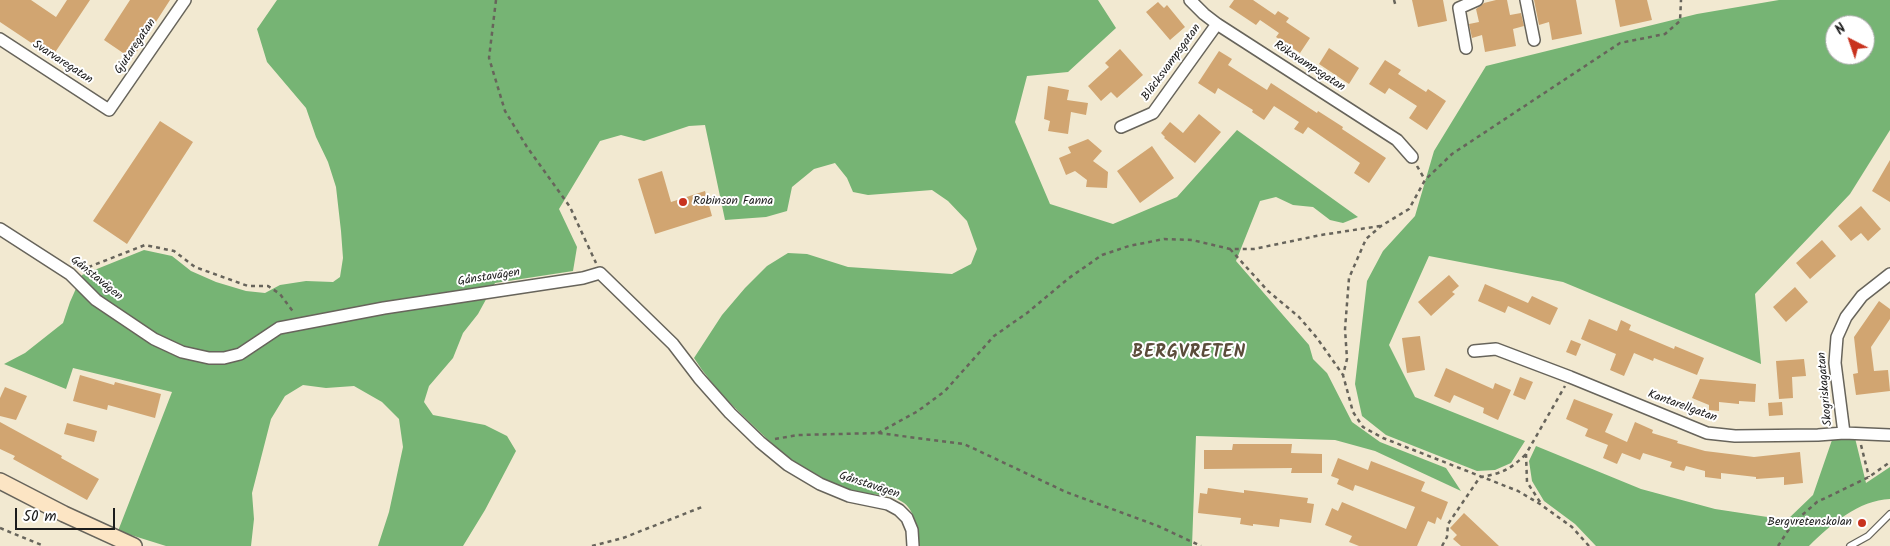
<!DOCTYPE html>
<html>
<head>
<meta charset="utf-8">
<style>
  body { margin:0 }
  #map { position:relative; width:1890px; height:546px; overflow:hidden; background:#f2e9d1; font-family:Kalam,sans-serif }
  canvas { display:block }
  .north { position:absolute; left:1825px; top:15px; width:50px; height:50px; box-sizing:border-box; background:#fff; border:1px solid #a4a4a4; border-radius:50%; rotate:319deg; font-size:14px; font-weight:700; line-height:20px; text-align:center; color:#1c1c1c }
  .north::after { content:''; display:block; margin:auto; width:18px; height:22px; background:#c8321e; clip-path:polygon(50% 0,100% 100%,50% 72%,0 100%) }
  .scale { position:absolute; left:15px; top:508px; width:100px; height:22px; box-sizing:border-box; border:2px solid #1c1c1c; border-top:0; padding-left:6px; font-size:15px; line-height:18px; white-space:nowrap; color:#1c1c1c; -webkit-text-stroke:4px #fff; paint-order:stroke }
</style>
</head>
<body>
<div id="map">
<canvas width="1890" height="546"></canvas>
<div class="north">N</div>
<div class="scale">50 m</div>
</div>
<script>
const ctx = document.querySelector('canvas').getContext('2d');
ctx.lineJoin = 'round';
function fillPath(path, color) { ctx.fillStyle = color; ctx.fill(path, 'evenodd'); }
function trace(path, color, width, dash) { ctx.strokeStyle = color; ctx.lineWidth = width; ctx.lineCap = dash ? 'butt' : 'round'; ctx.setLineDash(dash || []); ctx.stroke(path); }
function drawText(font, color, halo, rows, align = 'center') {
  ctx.font = font + ' Kalam,sans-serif'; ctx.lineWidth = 4; ctx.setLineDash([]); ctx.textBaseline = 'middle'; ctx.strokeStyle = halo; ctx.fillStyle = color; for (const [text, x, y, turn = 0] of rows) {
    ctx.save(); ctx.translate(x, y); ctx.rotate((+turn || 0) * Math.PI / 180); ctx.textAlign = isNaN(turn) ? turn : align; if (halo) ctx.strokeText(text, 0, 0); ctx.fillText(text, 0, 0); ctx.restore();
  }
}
fillPath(new Path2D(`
  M277,0H1098L1116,28L1068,72L1027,76L1015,122L1050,204L1113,224L1177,197L1237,130L1358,217L1343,223L1330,220L1313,207L1293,205L1276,197L1260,201L1236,261L1309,345L1313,359L1327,373L1352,422L1380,442L1446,468L1461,491L1375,451L1335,440L1196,436L1192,546H918C918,533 916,512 904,503C888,491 867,497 849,490C830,483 808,473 791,461C781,453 772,443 763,435C738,411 713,388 694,358L722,315L745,288L767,266L788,253L807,254L848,267L952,274L971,264L977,249L967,221L948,201L932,190L868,195L853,192L847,178L835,163L814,169L792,187L787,211L766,217L725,220L705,125L689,126L644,141L621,135L600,141L559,209L577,247L573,271L495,283L478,314L463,333L453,358L429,386L424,402L433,415L485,425L507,436L516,451L485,510L463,546H378L389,512L403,447L399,419L382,402L354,386L326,388L303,385L285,396L271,419L252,493L254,519L251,546H166L118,531L172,392L73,368L66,389L4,364L25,353L63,323L70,302L82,275L144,250L172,256L191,271L216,282L246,291L265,293L280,285L306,281L333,282L340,277L343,258L341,231L336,187L328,162L316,137L306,108L267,62L257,29Z
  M1779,0H1890V130L1850,194L1755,294L1761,364L1563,282L1429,256L1389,345L1415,397L1525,441L1511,463L1495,470L1477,471L1386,435L1362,416L1355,384L1367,281L1383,251L1415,216L1434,151L1486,66L1697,14ZM1835,25H1865V55H1835Z
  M1855,438L1866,483L1890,467V499C1859,500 1830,525 1809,546H1596L1575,524L1544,501L1532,481L1529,461L1536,446L1641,489L1715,509L1787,520L1813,495L1832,440Z`), '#76b474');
fillPath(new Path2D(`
  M0,0H31L56,17L67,0H90L54,54L47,49L45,52L0,22Z
  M130,0H170L132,59L104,40Z
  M1234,0H1253L1275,15L1278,11L1289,18L1286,22L1310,38L1300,53L1276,37L1279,33L1260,20L1256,25L1229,7Z
  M1412,0H1443L1447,21L1418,27Z
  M1496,0H1507L1510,15L1521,13L1524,26L1513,29L1516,46L1485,52L1482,35L1472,38L1469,24L1479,22L1476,9L1484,3Z
  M1534,0H1576L1582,34L1552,40L1549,22L1539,25Z
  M1615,0H1647L1652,20L1620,27Z
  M1158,2L1164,8L1167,5L1185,27L1170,40L1146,12Z
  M1329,48L1359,68L1349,84L1319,64Z
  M1120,49L1143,75L1117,98L1111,92L1101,101L1088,86L1109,67L1105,63Z
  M1219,51L1232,59L1228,65L1267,90L1271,83L1317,113L1318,111L1343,127L1342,129L1386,158L1369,183L1354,173L1360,163L1308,127L1303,134L1294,129L1299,122L1274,106L1264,120L1252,112L1253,110L1218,88L1215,94L1198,83Z
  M1385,60L1401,70L1398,74L1426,92L1428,89L1446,101L1427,130L1409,118L1417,106L1389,88L1385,94L1369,84Z
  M1048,86L1069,90L1067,100L1088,103L1086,115L1071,112L1068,134L1048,131L1050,121L1044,119Z
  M1199,114L1221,132L1195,163L1164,138L1165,137L1161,133L1170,122L1183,133Z
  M160,121L193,142L127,244L93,221Z
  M1088,139L1102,151L1093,161L1108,172L1107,188L1086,187L1087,180L1075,171L1066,175L1059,158L1071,153L1068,147Z
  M1152,146L1174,178L1140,203L1117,171Z
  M1890,160V202L1872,191Z
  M662,171L671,202L705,191L712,216L655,234L638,179Z
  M1861,206L1881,229L1868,241L1861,233L1851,241L1838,226Z
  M1822,240L1836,256L1810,279L1796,263Z
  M1449,275L1459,286L1452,292L1455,294L1431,316L1418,302Z
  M1485,284L1528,303L1532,296L1558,308L1550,325L1508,306L1505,313L1478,301Z
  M1795,287L1808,302L1786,322L1773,307Z
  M1879,301L1890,309V319L1871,347L1874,371L1888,370L1890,391L1856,395L1853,374L1858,373L1854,337Z
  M1589,319L1617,331L1621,320L1631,325L1629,330L1674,349L1675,346L1704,358L1697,375L1654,358L1653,361L1634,353L1624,376L1610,370L1616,354L1581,339Z
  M1420,336L1425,370L1407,373L1402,338Z
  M1571,340L1581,344L1576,356L1566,352Z
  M1804,359L1806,376L1792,377L1793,398L1779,399L1776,361Z
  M1446,368L1493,389L1495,383L1511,390L1498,420L1483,413L1484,408L1454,395L1450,403L1434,396Z
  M80,375L114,385L115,382L161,394L155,418L108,405L107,410L73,401Z
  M1520,377L1533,382L1525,400L1513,395Z
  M1700,379L1756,384L1755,402L1739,401V404L1719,402V411L1709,410V405L1692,398Z
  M5,387L27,396L16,420L0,416V398Z
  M1574,399L1613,414L1605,432L1627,442L1635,422L1653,430L1652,433L1678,441L1677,443L1705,451L1754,457L1800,452L1803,483L1784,485V477L1756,479V477L1721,473V479L1705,477V471L1686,466L1684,471L1670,467L1672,462L1643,453L1640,460L1622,453L1617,464L1603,458L1608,445L1585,436L1588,429L1566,419Z
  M1782,402L1783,415L1769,416L1768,403Z
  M0,422L62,456L61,458L99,479L87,500L13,459L15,456L0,449Z
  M67,423L97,431L94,442L64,434Z
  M1233,444H1292L1291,453L1322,454V473H1291L1292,468L1204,469V450H1232Z
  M1338,458L1368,470L1371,461L1425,482L1421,491L1448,502L1441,520L1437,517L1435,524L1428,521L1417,546H1359L1349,542L1352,536L1325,525L1332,508L1338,511L1342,502L1406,529L1415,507L1361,487L1355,485L1353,491L1337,484L1339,479L1331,476Z
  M1208,488L1244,493V490L1308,498L1307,503L1314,504L1311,523L1280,519L1279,527L1253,524V526L1240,524L1241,518L1198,513L1200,493L1207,494Z
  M1464,513L1499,546H1461L1453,539L1457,535L1450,528Z`), '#d1a571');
const lane = new Path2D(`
  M1850,546L1868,536L1890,514`);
const street = new Path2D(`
  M1190,0L1204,14L1217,24L1397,140L1412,157
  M1526,0L1534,40
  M0,39L109,110L185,0
  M1466,48L1459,8L1477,0
  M1121,127L1153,113L1217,24
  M0,229L70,274L96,300L154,339L182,352L209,358H224L240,354L279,328L384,308L583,278L600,273L673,344L699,378L730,413L760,442L788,465L820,484L849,496L888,504L899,510L907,518L912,530L913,546
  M1474,351L1496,349L1570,377L1707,433L1735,436L1818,435L1844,433L1890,435
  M1844,433L1835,363L1837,337L1846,317L1862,296L1890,274`);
const secondary = new Path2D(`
  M0,481L64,514L134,546`);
trace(lane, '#67645b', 8);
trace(street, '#67645b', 14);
trace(secondary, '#67645b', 18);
trace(new Path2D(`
  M496,0L489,58L505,111L527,147L570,207L596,263
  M1394,0L1396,7
  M1417,166L1425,180
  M1230,249L1268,291L1299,317L1317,338L1343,375
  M81,270L145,245L174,251L195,267L220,276L248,286H268L280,294L294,313
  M878,433L918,411L945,391L994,336L1027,313L1069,278L1102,255L1129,246L1164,239L1192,240L1230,249H1254L1321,235L1380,226
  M775,439L798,435L878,433L964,444L1066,492L1158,526L1201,546
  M1861,445L1869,477
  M1540,502L1527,482L1526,454L1565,386
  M0,528L44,546
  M592,546L623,538L702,507
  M1442,546L1447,537L1448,524L1480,477C1501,474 1511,469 1526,454
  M1589,546L1572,527L1540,504L1518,491L1383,438L1363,427L1353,412L1343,375L1347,359L1345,329L1349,278L1366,239L1381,226L1409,209L1425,180L1452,154L1620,43L1665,34L1680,21L1681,0
  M1778,546L1793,523L1817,502L1869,477L1890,462`), '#67645b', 2.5, [4, 4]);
trace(lane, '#fff', 5.5);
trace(street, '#fff', 11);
trace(secondary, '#fce5c4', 15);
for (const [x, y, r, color] of [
  [683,202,5,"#c8321e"],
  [1862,523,5,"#c8321e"]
]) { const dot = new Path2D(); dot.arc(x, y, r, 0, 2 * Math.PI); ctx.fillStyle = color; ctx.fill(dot); trace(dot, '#fff', 2); }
drawText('12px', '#1c1c1c', '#fff', [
  ["Gjutaregatan",136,47,-56],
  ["Svarvaregatan",62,63,33],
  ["Bläcksvampsgatan",1172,63,-54],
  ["Röksvampsgatan",1309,67,33],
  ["Gånstavägen",489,278,-9],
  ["Gånstavägen",96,279,39],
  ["Skogriskagatan",1826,389,-95],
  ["Kantarellgatan",1682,407,20],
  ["Gånstavägen",869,486,18]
]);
drawText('12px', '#1c1c1c', '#fff', [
  ["Robinson Fanna",693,202],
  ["Bergvretenskolan",1852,523,"right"]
], 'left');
ctx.letterSpacing = '1px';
drawText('bold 18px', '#5b4c3a', '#fff', [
  ["BERGVRETEN",1189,354]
]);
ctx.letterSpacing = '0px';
</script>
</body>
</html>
